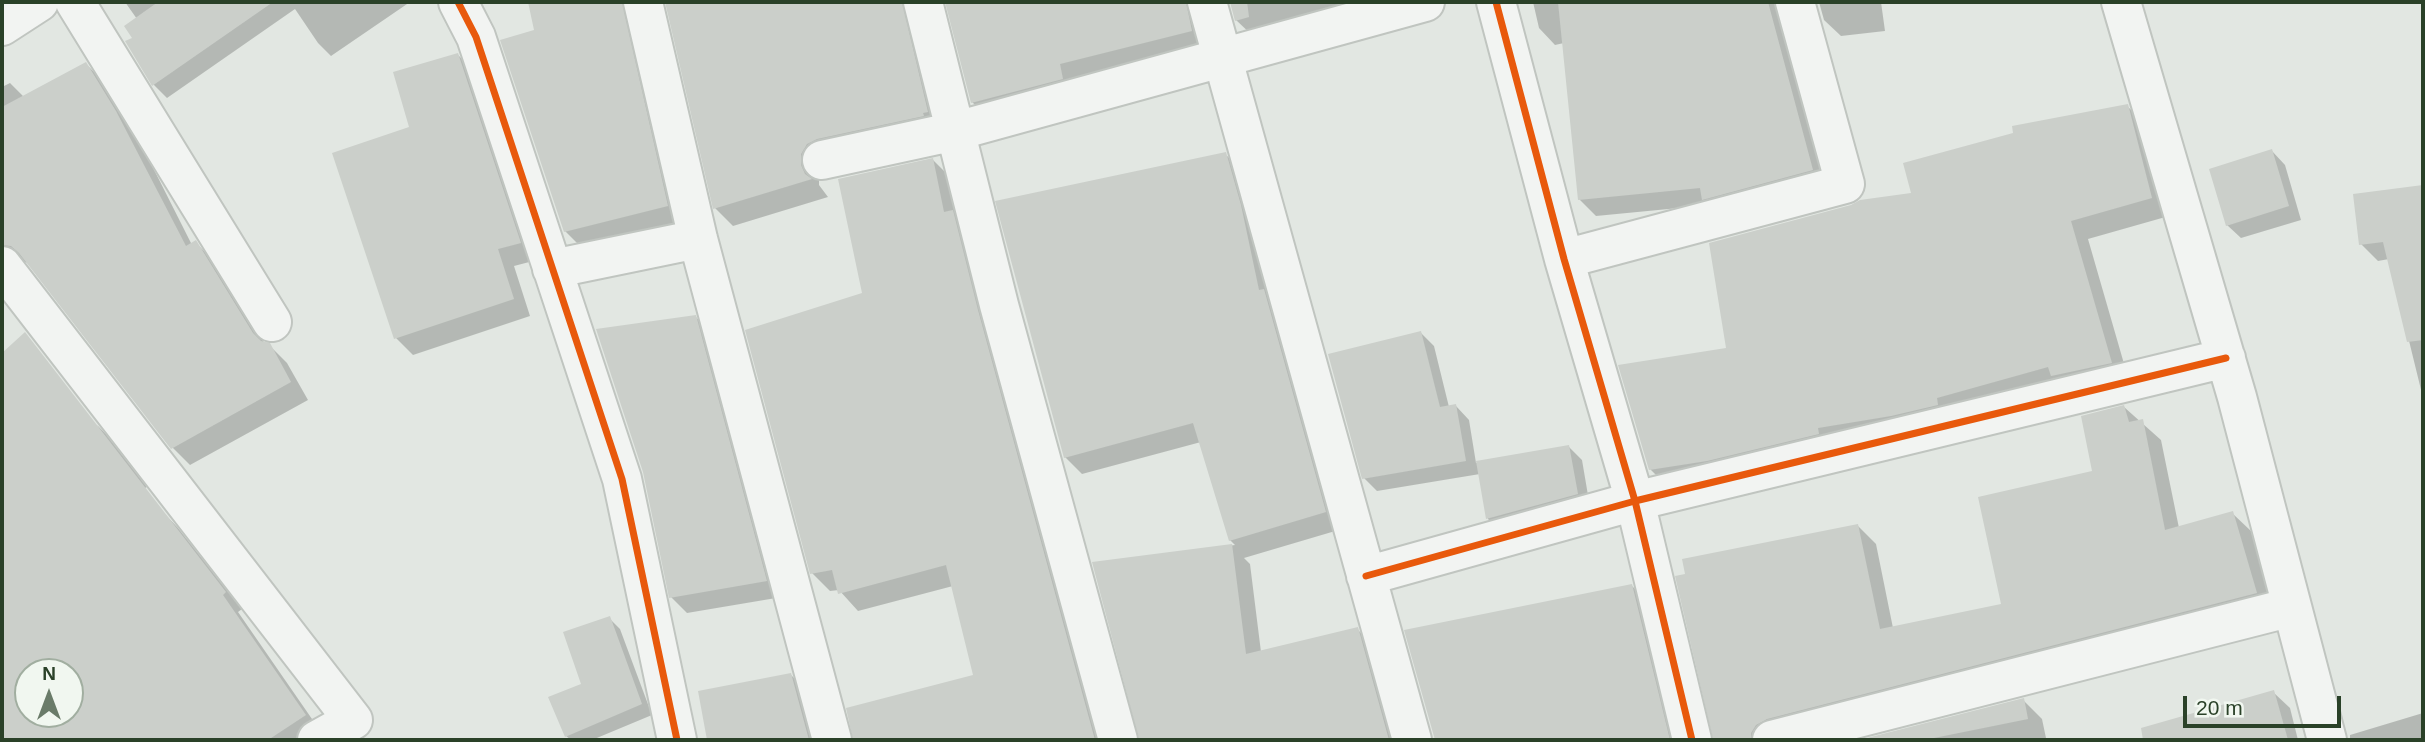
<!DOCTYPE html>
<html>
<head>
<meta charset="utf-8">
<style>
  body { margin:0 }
  #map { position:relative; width:2425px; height:742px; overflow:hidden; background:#e2e7e2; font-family:Arial,sans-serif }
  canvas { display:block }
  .frame { position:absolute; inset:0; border:4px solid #2a4128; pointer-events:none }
  .north { position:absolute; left:14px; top:658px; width:70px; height:70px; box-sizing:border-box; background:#f1f7f0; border:2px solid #a1aea0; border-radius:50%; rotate:0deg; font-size:19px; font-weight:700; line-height:28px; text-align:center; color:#2a4128 }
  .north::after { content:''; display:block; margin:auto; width:24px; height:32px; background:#6a7b69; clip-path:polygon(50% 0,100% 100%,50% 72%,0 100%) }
  .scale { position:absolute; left:2183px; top:696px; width:158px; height:32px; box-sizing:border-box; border:4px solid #2a4128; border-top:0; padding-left:9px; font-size:21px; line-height:24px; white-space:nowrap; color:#2a4128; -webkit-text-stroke:5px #f1f7f0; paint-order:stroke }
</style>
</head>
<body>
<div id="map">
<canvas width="2425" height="742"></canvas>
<div class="frame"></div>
<div class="north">N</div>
<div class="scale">20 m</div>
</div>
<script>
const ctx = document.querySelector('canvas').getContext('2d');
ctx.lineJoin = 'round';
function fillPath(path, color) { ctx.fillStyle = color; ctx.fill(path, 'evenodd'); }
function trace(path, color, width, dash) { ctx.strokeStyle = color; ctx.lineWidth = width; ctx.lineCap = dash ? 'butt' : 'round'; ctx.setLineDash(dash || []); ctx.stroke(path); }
fillPath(new Path2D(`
  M125,2H410L331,56L318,43L295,9L167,98L154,85L135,38L137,19Z
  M530,2H651L685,224L584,250L565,231L563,152Z
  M667,2H931L945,130L819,173V185L828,197L733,226L715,208Z
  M947,2H1215L1210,50L991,120L972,102Z
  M1231,2H1427L1255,38L1236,20Z
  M1533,2H1798L1828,186L1710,205L1596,216L1579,199L1564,43L1555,45L1539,28Z
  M1819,2H1881L1885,31L1841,36L1824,20Z
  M458,55L475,72L537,260L514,266L530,316L413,355L396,338L411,128Z
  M86,64L104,82L134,130L192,245L196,243L213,260L265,344L269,345L287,363L308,400L190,465L172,447L29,263L19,261L2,245V87L10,83L24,97Z
  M2127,106L2145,123L2169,216L2088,239L2129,381L1668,487L1650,469L1728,350L1913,195Z
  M2272,151L2285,165L2301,220L2241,238L2227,225Z
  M1225,154L1243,171L1342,529L1244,558L1250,564L1261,652L1357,629L1375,647L1401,740H1141L1094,563L1235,545L1230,540L1201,442L1082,474L1065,457Z
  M933,160L951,178L1107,740H855V734L976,676L953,586L858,611L839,590L830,591L812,573L864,294Z
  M2423,187V398L2389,259L2378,261L2361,244L2355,196Z
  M695,316L711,333L782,597L687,613L671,597Z
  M1421,333L1434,346L1449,407L1456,406L1469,420L1476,463L1569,447L1582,460L1590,507L1501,532L1488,519L1480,474L1377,491L1364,478Z
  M2,377L142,526L162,511L178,528L242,609L238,612L321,732L309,740H2ZM28,672H70V714H28Z
  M2124,407L2161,440L2179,528L2232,513L2251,531L2274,612L1779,740H1715V735L1858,526L1876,544L1893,628L2004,606L2094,472Z
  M97,425L106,434L147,487L139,491L123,475Z
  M1632,586L1650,604L1682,740H1435V735Z
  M609,618L620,629L652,715L592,740H571L566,736Z
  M791,675L809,693L822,740H709L700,693Z
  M2273,692L2290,708L2298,740H2223L2214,709Z
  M2023,700L2042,719L2046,738H2042V740H1866Z
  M2423,713V740H2350V735Z`), '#0003');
fillPath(new Path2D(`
  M158,2H273L152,86L125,41L132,38L124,26Z
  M528,2H622L668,206L564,232L500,40L534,30Z
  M665,2H902L928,112L923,113L924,116L817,139L807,144L801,154V165L805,174L812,179L713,209Z
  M945,2H1186L1192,31L1060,64L1063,79L971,103Z
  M1230,2H1247L1249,17L1235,21Z
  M1558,2H1768L1813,170L1702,200L1700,188L1578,200Z
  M458,53L521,243L498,249L514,299L394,339L332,153L409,127L393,72Z
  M86,62L116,111L186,246L196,240L253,333L261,341L270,343L291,382L171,449L19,253L11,246L2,245V107Z
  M2128,104L2152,198L2071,221L2112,363L2051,376L2048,367L1937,398L1938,405L1891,416L1818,428L1819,434L1707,461L1649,470L1618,365L1726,348L1709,243L1851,205L1860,200L1911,193L1903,163L2013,133L2012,126Z
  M2272,149L2289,206L2226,226L2209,169Z
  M1226,152L1241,205L1259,290L1264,289L1326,512L1229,541L1193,423L1064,458L995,201Z
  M933,158L944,212L953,210L978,310L1095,740H853L846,708L973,675L946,565L838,594L832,570L810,574L745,330L862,293L838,179Z
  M2423,185V340L2407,342L2383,242L2359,245L2353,194Z
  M696,315L767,581L669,598L643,472L596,329Z
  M1421,331L1440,407L1456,404L1466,461L1362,479L1328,354Z
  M25,332L226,592L223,595L306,715L268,740H2V353ZM28,672H70V714H28Z
  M2124,405L2129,422L2143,419L2165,530L2233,511L2257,593L1767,719L1756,725L1751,733V740H1713L1675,576L1685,574L1682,559L1858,524L1880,629L2001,604L1978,497L2092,471L2081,416Z
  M1569,445L1578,494L1486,519L1476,461Z
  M1232,544L1246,654L1358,627L1389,740H1139L1092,562Z
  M1632,584L1670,740H1435L1404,630Z
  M610,616L642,704L565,737L548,697L581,684L563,632Z
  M791,673L809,740H707L698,691Z
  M2274,690L2288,740H2143L2141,728Z
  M2024,698L2028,719L1924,740H1859Z`), '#cbcfca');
const minor = new Path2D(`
  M75,2L272,322
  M458,2L476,37L622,479L677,740
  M643,2L698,239L832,740
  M923,2L999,305L1118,740
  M1207,2L1412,740
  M2121,2L2237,397L2327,740
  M2,26L39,2
  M822,160L956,131L1425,2
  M1564,259L1845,184L1795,2
  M2,266L353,720L317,740
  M552,269L698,239
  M1366,576L1635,501L1564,259L1496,2
  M1692,740L1635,501L2226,358
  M1772,740L2292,607`);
trace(minor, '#c0c5c0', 42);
trace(minor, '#f2f4f2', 38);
trace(new Path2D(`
  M458,2L476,37L622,479L677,740
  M1366,576L1635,501L1564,259L1496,2
  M1692,740L1635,501L2226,358`), '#e8590c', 7);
</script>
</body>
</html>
